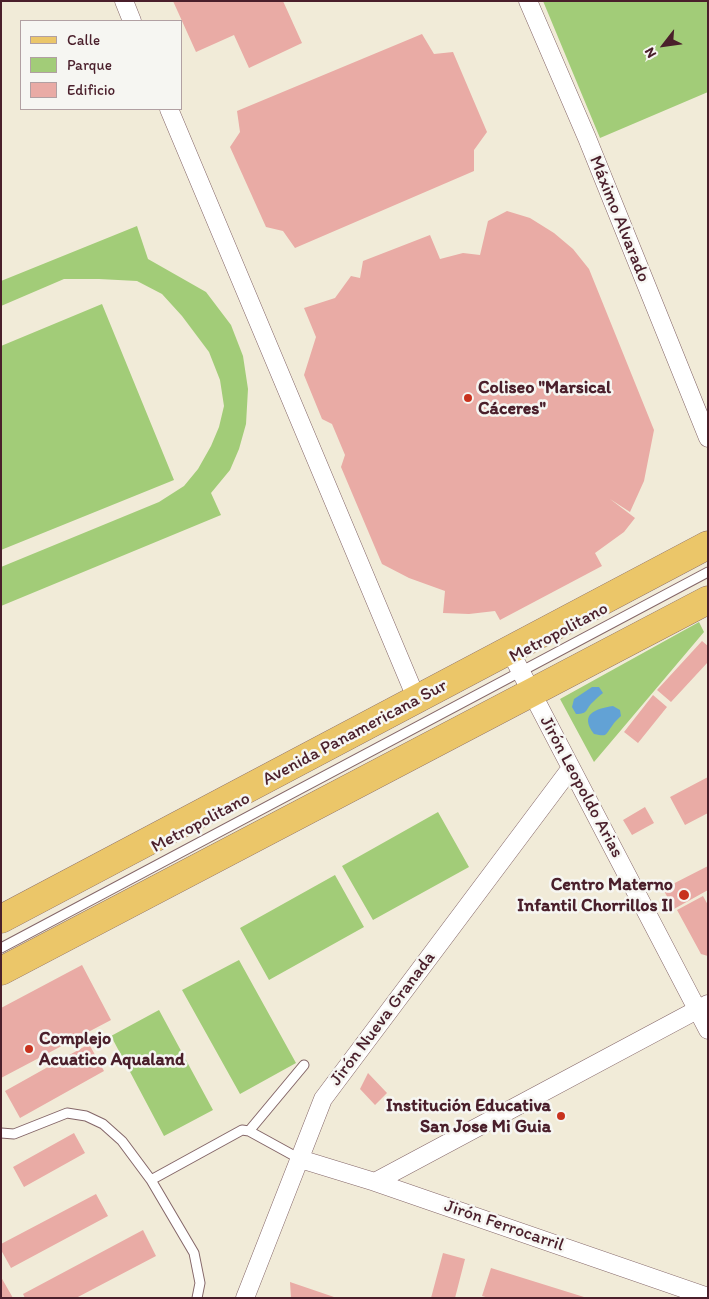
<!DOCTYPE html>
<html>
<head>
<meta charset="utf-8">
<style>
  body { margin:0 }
  #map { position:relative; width:709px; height:1299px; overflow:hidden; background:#f1ebd8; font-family:Itim,sans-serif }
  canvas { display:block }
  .frame { position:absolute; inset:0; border:2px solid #4a1f2b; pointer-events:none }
  .legend { position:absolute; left:20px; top:20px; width:162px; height:90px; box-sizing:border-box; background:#f6f6f2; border:1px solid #b1a0a2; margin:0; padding:6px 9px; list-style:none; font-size:15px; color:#4a1f2b }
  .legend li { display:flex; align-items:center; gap:10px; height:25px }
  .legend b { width:25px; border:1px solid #b1a0a2 }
  .north { position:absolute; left:639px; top:20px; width:50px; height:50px; -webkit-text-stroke:4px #f6f6f2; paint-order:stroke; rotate:240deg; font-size:14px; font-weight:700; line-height:20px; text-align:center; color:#4a1f2b }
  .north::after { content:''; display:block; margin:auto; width:18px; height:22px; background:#4a1f2b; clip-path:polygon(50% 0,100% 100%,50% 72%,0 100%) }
</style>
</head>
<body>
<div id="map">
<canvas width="709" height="1299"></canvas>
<div class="frame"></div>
<ul class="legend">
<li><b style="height:6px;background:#ebc669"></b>Calle</li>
<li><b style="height:14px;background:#a2cc78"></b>Parque</li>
<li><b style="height:14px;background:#e9aba5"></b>Edificio</li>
</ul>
<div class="north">N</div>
</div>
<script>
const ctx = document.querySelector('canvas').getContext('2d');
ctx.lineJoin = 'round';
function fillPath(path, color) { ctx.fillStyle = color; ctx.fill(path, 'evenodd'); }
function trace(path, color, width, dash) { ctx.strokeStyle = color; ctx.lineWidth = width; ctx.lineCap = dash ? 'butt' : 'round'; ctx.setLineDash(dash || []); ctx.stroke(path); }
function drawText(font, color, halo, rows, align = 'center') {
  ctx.font = font + ' Itim,sans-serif'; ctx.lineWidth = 5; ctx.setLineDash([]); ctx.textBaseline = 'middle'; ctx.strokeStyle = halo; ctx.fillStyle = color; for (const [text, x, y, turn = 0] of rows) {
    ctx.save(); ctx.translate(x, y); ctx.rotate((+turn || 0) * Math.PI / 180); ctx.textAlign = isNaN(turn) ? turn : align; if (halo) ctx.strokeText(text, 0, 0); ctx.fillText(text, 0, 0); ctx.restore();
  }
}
fillPath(new Path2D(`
  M543,1H708V92L600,138Z
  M137,226L148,259L206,292L231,325L243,356L248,389L246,424L239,449L230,470L211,493L221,515L1,606V567L159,502L184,486L198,469L211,446L219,427L224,406L220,380L209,352L182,316L162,294L137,281L99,279H64L1,306V281Z
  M102,304L174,480L1,550V346Z
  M699,622L704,632L594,762L560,699Z
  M438,812L469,867L373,920L342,866Z
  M335,875L364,927L269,980L240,928Z
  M239,960L296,1063L240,1094L182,990Z
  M159,1010L213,1110L164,1136L111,1036Z`), '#a2cc78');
fillPath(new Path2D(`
  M592,687H599L603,693C599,696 596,699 593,702C585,709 589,714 576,714L572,707L574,699Z
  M613,706L620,710L621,716C618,719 614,722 612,726C605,735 608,737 594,734C579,714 595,709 613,706Z`), '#62a2d5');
fillPath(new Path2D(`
  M173,1H283L302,43L249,68L234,35L196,52Z
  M422,34L434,54L453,52L487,132L474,150V171L295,248L283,231L266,227L230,147L240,132L237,111Z
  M507,211L530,218L554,233L573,249L589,269L654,430L644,481L630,512L610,499L635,518L624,532L595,553L602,566L500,620L495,611L469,614L443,613L445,591L409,578L382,564L341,467L345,455L332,424L322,419L304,375L316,337L304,308L335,298L351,276L360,278L363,261L430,235L440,259L463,253L480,255L488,221Z
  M702,641L708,646V662L671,702L657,690Z
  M653,695L667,707L638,743L624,732Z
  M708,777V813L685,825L670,797Z
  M645,807L654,823L632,835L623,820Z
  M708,866V890L674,909L663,889Z
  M703,896L708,905V956L701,954L677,910Z
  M82,965L111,1020L1,1078V1008Z
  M89,1044L104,1071L20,1118L5,1091Z
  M368,1073L387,1093L375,1105L360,1089Z
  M74,1133L85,1153L24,1187L13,1167Z
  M96,1194L108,1216L11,1268L1,1250V1244Z
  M143,1230L156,1256L76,1298H25L23,1294Z
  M443,1253L465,1259L455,1298H431Z
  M491,1268L584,1297V1298H489L482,1296Z
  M1,1277L13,1298H1Z
  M290,1282L334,1297V1298H291Z`), '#e9aba5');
const service = new Path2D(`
  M1,948L708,572
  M249,1131L304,1065
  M1,1133L14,1134L67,1113L86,1116L103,1124L122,1141L151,1180L242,1130L249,1131L300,1159
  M151,1180L194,1253L200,1283L197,1298`);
const minor = new Path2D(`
  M124,1L132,21
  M528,1L587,138L708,438
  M169,109L417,700
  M510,651L708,1030
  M300,1159L375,1182L708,1297
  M375,1182L708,1004
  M245,1298L323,1099L571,768`);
const primary = new Path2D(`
  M1,919L708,545
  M1,971L708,600`);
trace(service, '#846668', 11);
trace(minor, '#846668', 19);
trace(primary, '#846668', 29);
trace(service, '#fff', 9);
trace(minor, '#fff', 18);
trace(primary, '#ebc669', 28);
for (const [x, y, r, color] of [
  [468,398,5,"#c8321e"],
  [684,895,6,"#c8321e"],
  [29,1049,5,"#c8321e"],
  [561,1116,5,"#c8321e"]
]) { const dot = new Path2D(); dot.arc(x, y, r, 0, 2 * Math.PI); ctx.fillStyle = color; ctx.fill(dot); trace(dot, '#f6f6f2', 2); }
drawText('18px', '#4a1f2b', '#f6f6f2', [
  ["Máximo Alvarado",619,219,68],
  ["Metropolitano",559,633,-28],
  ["Avenida Panamericana Sur",355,733,-28],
  ["Jirón Leopoldo Arias",581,787,62],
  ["Metropolitano",201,823,-28],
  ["Jirón Nueva Granada",383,1019,-53],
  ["Jirón Ferrocarril",504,1226,19]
]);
drawText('bold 18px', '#4a1f2b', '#f6f6f2', [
  ["Coliseo \"Marsical",478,388],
  ["Cáceres\"",478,409],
  ["Centro Materno",673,885,"right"],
  ["Infantil Chorrillos II",673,906,"right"],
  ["Complejo",39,1039],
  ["Acuatico Aqualand",39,1060],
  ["Institución Educativa",551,1106,"right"],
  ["San Jose Mi Guia",551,1127,"right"]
], 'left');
</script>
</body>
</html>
